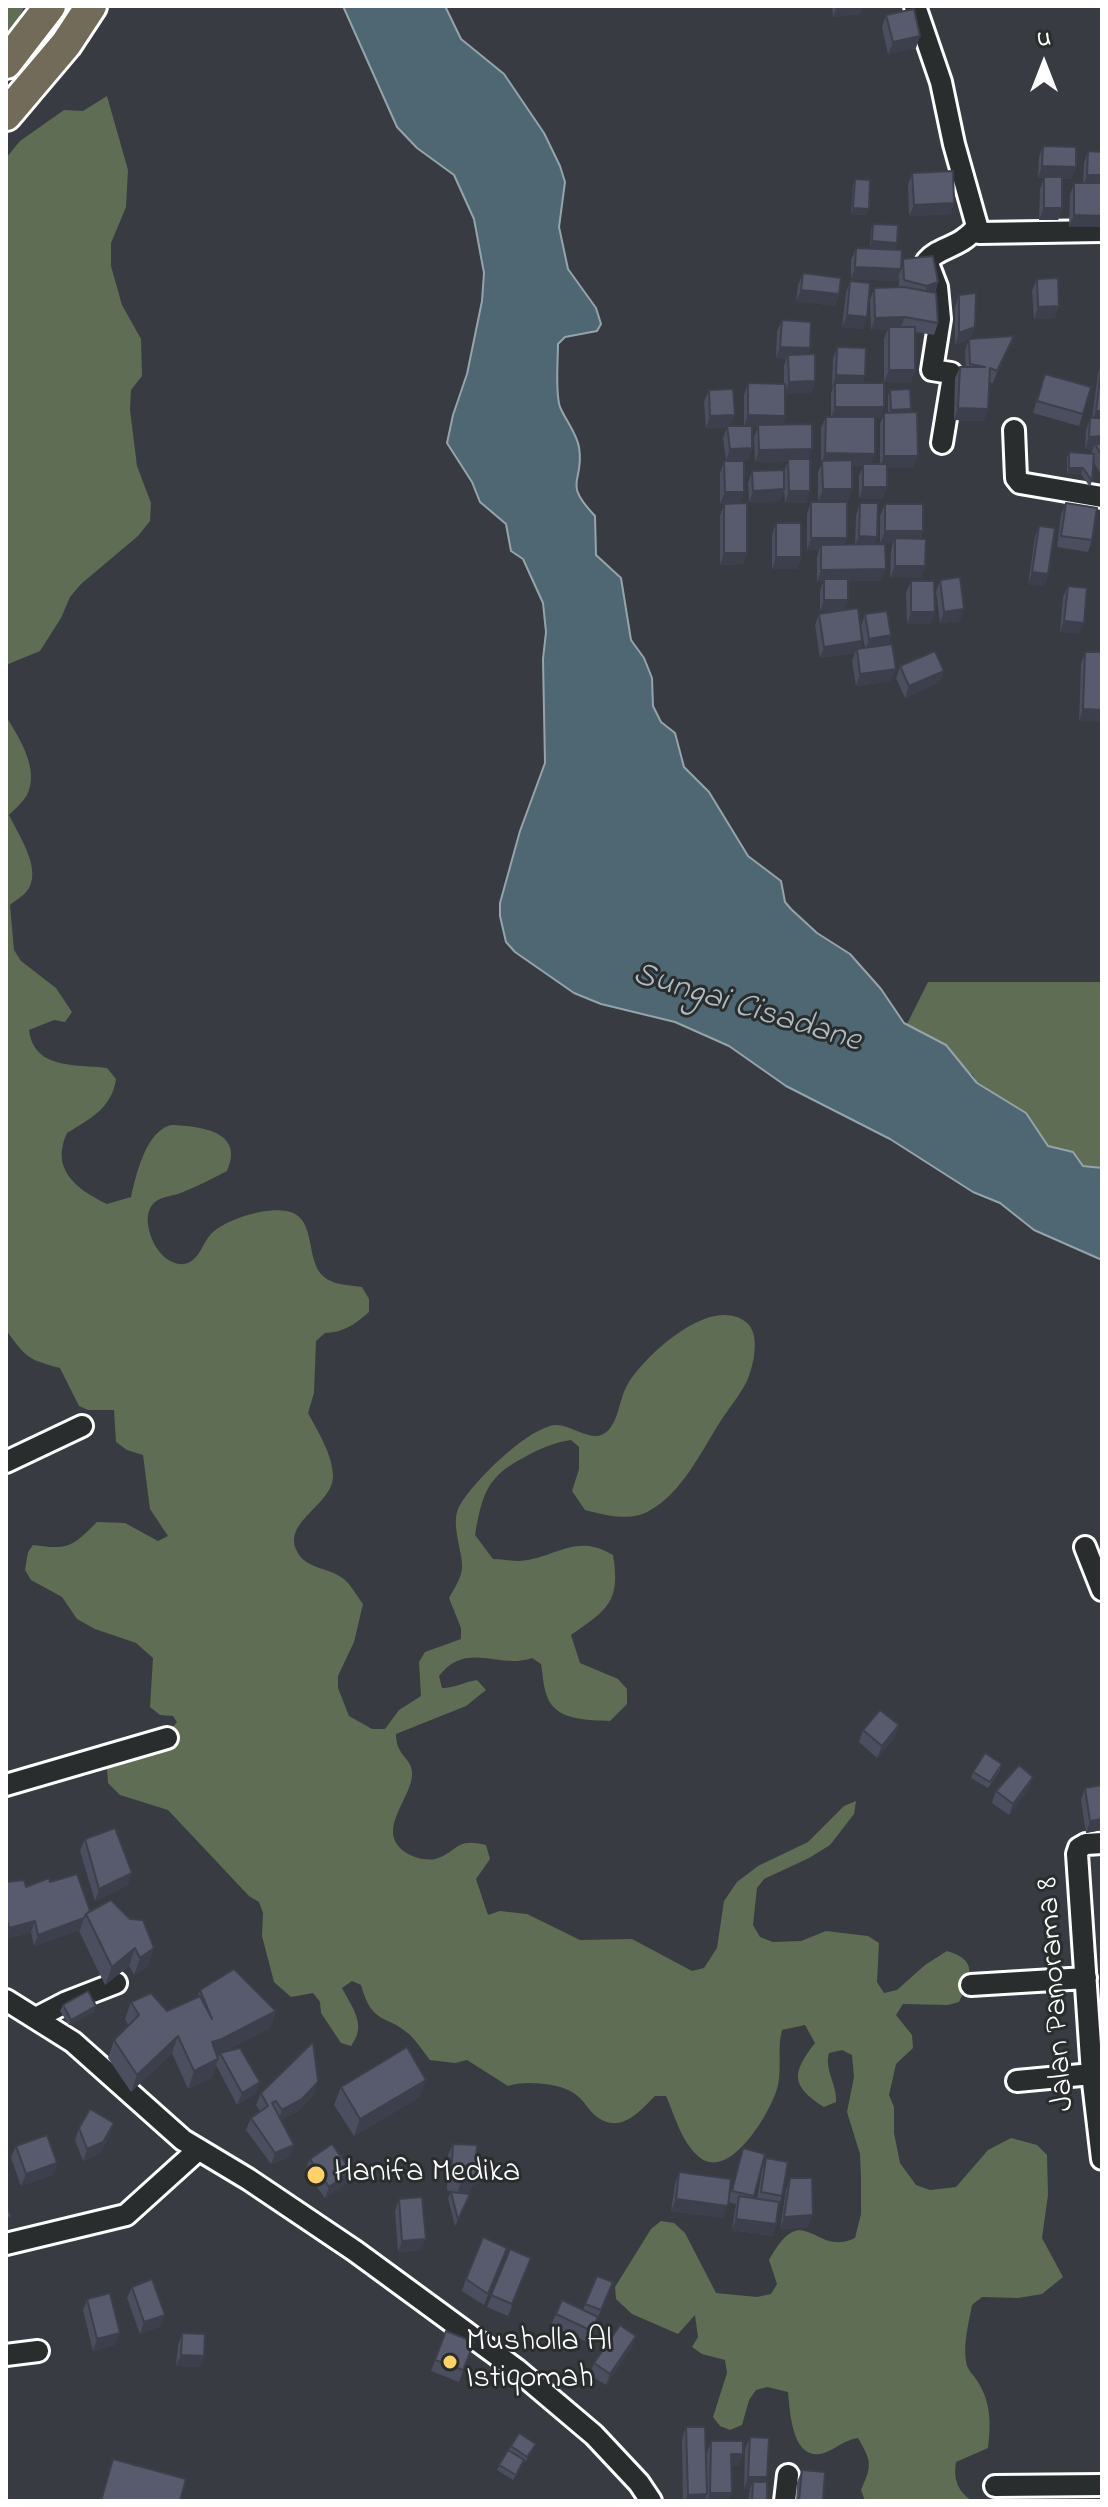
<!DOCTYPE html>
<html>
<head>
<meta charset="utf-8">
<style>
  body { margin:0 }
  #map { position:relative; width:1108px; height:2507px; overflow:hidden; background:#383b41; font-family:"Indie Flower",sans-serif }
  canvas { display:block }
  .frame { position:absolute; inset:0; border:8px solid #fff; pointer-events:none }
  .north { position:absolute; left:1004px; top:24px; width:80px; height:80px; -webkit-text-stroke:6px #2a2d2e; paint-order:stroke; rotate:0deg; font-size:22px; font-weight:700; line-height:32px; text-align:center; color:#fff }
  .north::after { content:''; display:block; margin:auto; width:28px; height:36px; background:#fff; clip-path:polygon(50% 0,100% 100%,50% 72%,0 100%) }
</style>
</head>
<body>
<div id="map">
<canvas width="1108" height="2507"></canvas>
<div class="frame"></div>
<div class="north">U</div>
</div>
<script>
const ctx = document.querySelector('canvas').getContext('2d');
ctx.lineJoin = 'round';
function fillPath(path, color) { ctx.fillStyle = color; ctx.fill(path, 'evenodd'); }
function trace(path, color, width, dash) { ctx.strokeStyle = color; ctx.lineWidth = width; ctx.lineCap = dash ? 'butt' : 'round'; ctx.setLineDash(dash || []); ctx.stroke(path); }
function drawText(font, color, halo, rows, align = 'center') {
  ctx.font = font + ' "Indie Flower",sans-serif'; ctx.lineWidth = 6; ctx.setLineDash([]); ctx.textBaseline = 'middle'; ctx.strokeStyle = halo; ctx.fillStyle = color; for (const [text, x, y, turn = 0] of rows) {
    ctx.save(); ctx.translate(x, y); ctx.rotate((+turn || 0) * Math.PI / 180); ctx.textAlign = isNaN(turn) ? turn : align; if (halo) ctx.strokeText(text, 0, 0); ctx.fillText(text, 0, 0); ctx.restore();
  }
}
fillPath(new Path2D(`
  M6,6H25L6,41Z
  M107,96L128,170L126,207L111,243V266L122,305L141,339L142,376L131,390L130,410L137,466L151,503L150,521L138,536L81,584L70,597L61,618L40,651L6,665V158L20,141L64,110L83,111Z
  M6,716C19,738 40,769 27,795C23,802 15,809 9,815C18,834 41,867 29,888C25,895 16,900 10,905L14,950L21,961L56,988L72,1012L65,1022L54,1020L29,1030C34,1070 76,1064 107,1068L116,1079C112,1108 90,1119 67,1133C50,1169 76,1189 107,1204L131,1197C136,1175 145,1135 168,1126C173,1124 181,1126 187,1126C214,1129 242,1138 227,1171C213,1178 198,1186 183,1192C175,1196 162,1196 155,1202C142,1213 149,1235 156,1247C166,1263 186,1273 199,1253C203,1247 206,1239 212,1233C227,1219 266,1207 286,1211C317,1216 305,1257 322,1275C331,1285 349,1285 362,1287L369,1299V1312C356,1324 342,1333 325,1333L316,1341L314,1393L308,1413C318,1432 333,1455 333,1477C332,1505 282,1522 297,1551C305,1569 328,1567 344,1579C351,1585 357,1596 363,1604L354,1642L338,1676V1688L349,1716L372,1729H385L399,1710L421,1696L419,1662L425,1652L461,1639V1628L449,1598C455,1587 463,1576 462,1564C461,1546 450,1521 460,1505C475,1480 522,1434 550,1426C570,1419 594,1451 611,1427C620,1414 620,1395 629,1382C647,1354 702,1304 737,1317C742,1319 749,1323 751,1328C759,1342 753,1367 747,1381C740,1395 729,1408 720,1422C701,1452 682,1493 649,1511C630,1522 604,1515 585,1510L572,1491L579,1469V1447L571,1440C552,1443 539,1449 523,1458C486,1477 482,1496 475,1535L493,1559C501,1559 511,1561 519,1561C555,1559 575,1532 613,1555C621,1602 607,1610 571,1635L580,1663L618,1679L627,1689V1704L610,1721C589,1720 555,1721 547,1696C543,1687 543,1674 541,1664L532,1658C498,1670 467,1640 439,1676L442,1688C455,1688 464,1682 477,1680L486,1690L466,1706L396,1734C396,1756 411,1757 412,1772C414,1797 374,1830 405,1852C412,1857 425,1861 435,1859C458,1853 454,1837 486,1845L490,1859L476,1879L488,1915L500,1911L527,1914L580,1940L632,1939L692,1971L704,1968L717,1948L724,1901L737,1882L758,1866L808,1842L844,1806L856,1801L854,1814L830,1845L809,1858L764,1879L757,1888L753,1925L760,1937L773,1942L801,1941L826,1931L868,1936L879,1943L877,1982L884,1993L897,1990L925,1965L947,1951C979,1960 971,1978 959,2002L948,2005L903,2004L896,2015L912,2035L913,2048L896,2064L889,2095L894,2107V2133L900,2163L916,2185L930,2190L956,2187L988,2150L1011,2138L1037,2145L1047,2155L1048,2195L1042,2238L1063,2277L1042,2294L1018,2298L982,2297L972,2305C969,2322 963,2344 966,2361C967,2370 973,2374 978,2382C991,2403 991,2424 988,2448L956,2462C953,2480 958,2491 972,2501H865L861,2490C872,2465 872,2462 858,2438C844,2440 836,2449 824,2453C792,2463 790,2412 788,2392L767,2387L756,2390L749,2400L742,2425L730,2430L720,2426L713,2417L727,2373L725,2360L702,2354L692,2347L698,2337L695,2315L678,2334L632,2314L616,2299L615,2287L651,2229L661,2221L674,2223L685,2233L716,2293L757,2297L771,2294L777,2284L769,2260C804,2196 814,2258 855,2238L861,2214V2178L860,2154L847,2112L854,2077L852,2055L842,2050L829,2053C824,2070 837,2084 836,2102L824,2107C791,2086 791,2074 815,2043L805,2025L782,2030C777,2048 782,2066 778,2085C773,2109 729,2185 698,2156C681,2141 675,2116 666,2096H655C639,2112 621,2134 597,2117C589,2111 584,2100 575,2094C561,2083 524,2080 508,2086L467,2060L455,2063L430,2060C424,2052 417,2042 410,2035C387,2014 372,2026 361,1985L352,1981L342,1988C353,2009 367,2025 351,2046L341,2043L321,2013L320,2002L313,1993L291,1997L274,1982L262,1936L263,1913L259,1902L249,1896L168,1810L120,1795L108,1783L107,1769L159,1744L177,1722L173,1716L160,1715L150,1707L153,1658L136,1643L95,1629L77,1619L62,1597L31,1580L25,1570L28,1552L33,1545C69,1550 72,1547 97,1522L125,1523L158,1541L168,1536L150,1509L143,1455L127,1450L116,1442L114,1410H88L79,1406L60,1368C26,1359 26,1357 6,1330Z
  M928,982H1102V1168L1083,1166L1073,1152L1048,1146L1026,1113L977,1083L973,1075L907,1024Z`), '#5f6d55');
const water = new Path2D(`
  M343,6H445L461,39L504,74L544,133L560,166L565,182L559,227L568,269L596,308L601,324L597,331L565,337L558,344C558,360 555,393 560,407C566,421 576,432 579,447C585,484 561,480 595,516L596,555L621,578L631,640L644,658L652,678L653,706L661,722L675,733L684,767L709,792L748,856L781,881L785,902L791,909L817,933L850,954L881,989L904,1023L946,1045L977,1083L1026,1113L1048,1146L1073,1152L1083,1166L1102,1168V1260L1034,1230L1000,1203L973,1192L890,1139L786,1086L729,1046L675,1022L601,1004L574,993L515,952L506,942L500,916V903L520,831L545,763L543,659L546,632L543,603L523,559L511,551L506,524L480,502L472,482L447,443L453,415L467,374L482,301L484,273L474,219L454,175L417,148L397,127Z`);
fillPath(water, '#4e6773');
trace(water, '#95a4ab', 2);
const minor = new Path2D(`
  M915,6L941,82L954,144L979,233L1102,231
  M1014,430L1016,478L1020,483L1102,497
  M942,443L953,376L951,373L932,370L940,319L937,287L927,261C938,247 960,248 976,228
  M6,1462L82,1426
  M1085,1547L1102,1590
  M6,1785L167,1738
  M1102,1843L1086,1844L1079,1848L1077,1854L1092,2074L1102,2159
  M971,1985L1086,1978
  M6,2000L73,2042L183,2140L248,2179L355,2251L516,2369L594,2435L639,2483L651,2501
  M36,2018L67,2002L116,1983
  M1017,2081L1092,2074
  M6,2244L126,2215L198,2150
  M6,2355L38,2351
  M995,2486L1102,2485
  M785,2501L788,2475`);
const highway = new Path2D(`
  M6,63L50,6
  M6,115L66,44L91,6`);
trace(minor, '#fff', 26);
trace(highway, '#fff', 36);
trace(minor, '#2a2d2e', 20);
trace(highway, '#726b5a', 30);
fillPath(new Path2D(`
  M832,6H863L860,14L833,17Z
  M886,15L916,48L888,54L882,27Z
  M1043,146L1076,167L1071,179L1062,178V208L1058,220H1039L1040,189L1044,178H1038L1039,157Z
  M1088,151L1100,227H1069L1070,195L1074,183H1083L1084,163Z
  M912,173L954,203L950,214L909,216L908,185Z
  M855,179L866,215L851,214L853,185Z
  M873,224L897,243L895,249L870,247L871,229Z
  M856,248L901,262L903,259L938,282L935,293L938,323L934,335L915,332V370L911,382H884V339L888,329L871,330L870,300L874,288L899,287V276L897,281L851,279V260Z
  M803,273L839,294L835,306L796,301L798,285Z
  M1037,279L1055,318L1034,319L1032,291Z
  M850,281L867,317L862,329L842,327L846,293Z
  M959,295L975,327L970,339L955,345V307Z
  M782,320L810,348L808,354L815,381L811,393L785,394V416L782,425L808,459L810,491L806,503H785L784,490L780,501L749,502L748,483L752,471H784L788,461L755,462L754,437L758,427H752V448L748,460H726L723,438L727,427L706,428L704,402L709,390L731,426H744V395L748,383L784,384V366L786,359L776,358L777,332Z
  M1014,336L993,383L989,382L984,421L954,420L955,378L960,367H966L965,351L969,339Z
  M837,347L862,383L884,407L880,418H875L871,464H880V424L884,413H888V396L890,390L911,409L910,412L913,468H887V487L882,499H859V476L863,466H852V489L848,501H818V472L821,465V428L826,417H831V394L833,387H832L833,358Z
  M1102,362V476L1093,461L1092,481L1090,487L1081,474H1067V458L1069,452L1091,454L1093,448L1085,449L1086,430L1090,418H1092L1098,374Z
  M1045,374L1083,414L1079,426L1033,413Z
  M724,461L744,492L740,503L720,504V473Z
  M811,502L844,545H855L856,515L860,503L874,544L881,581H848L844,610L862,641L860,649L865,648L861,626L865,614L891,635L888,645L891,681L856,686L852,661L855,653L820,658L815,625L819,614L836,611H820V591L823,582H817V557L819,550H807V514Z
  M1066,503L1092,540L1088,552L1057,547L1061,515Z
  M724,504L747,553L743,564L720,565V516Z
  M885,504L923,531L920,539L925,566L921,578H890L891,550L893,543H880V516Z
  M776,523L801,557L797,569H772V535Z
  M1039,526L1048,574L1044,586L1028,584L1035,537Z
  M940,580L960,621L940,623L936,592Z
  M911,581L935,612L930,624H907L906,593Z
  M1068,586L1079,634L1060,632L1063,597Z
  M1085,652H1102V722L1079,721L1081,664Z
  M900,666L944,671L939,682L905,698L896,678Z
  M899,1725L895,1737L877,1758L859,1742L863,1730Z
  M1002,1764L1000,1770L988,1788L971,1778L973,1772Z
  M1102,1785V1830L1086,1833L1081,1800L1085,1788Z
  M1029,1788L1009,1815L992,1803L996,1791Z
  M85,1839L128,1885L95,1901L80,1851Z
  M6,1882L26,1887L50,1882L90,1911L111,1900L148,1966L134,1975L129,1966L105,1985L79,1931L80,1930L34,1946L31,1932L6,1939Z
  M200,1990L276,2011L270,2028L226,2051L260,2082L256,2093L237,2105L216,2065L212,2077L188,2089L172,2053L131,2092L108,2058L114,2040L129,2026L125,2019L131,2002L167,2011L198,1996Z
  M63,2005L94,2012L69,2025L60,2011Z
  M341,2087L420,2097L354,2136L334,2105Z
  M261,2093L314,2094L298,2111L281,2120L290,2157L271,2164L246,2130L251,2118L260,2111L256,2105Z
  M79,2128L110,2135L99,2154L83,2161L75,2140Z
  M453,2144L476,2162L485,2167L481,2179L472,2186L469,2193H463L467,2200L455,2226L448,2198L451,2192H452L447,2190L448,2155Z
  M16,2146L57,2163L53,2175L21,2186L11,2158Z
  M743,2148L765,2154L753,2198L757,2199L762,2170L766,2158L782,2196L779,2206L776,2224L772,2236L732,2230L736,2204L728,2202L723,2218L671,2211L675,2184L679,2172L729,2198Z
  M310,2159L347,2183L325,2198L305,2171Z
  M790,2178L808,2227L780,2229L786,2190Z
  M399,2199L421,2250L398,2252L395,2211Z
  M507,2248L484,2305L462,2291L466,2279Z
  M510,2249L531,2258L508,2316L487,2307Z
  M597,2276L608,2294L587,2342L551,2325L556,2314L583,2310Z
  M132,2287L161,2326L140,2334L127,2298Z
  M87,2299L115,2345L93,2351L83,2310Z
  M446,2331L474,2342L459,2382L431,2371Z
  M182,2333L204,2356L200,2367L176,2366L178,2345Z
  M636,2336L632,2347L606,2385L590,2375L594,2363Z
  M686,2427L706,2481L707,2453L711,2441L739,2466H731L729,2501H706V2496L704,2501H683L682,2439Z
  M750,2437L766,2482L767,2501H748L750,2489H744L745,2449Z
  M511,2446L533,2450L525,2462H524L513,2480L497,2470Z
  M113,2459L180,2501H100Z
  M802,2470L823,2501H796L797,2482Z`), '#4b4e5e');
fillPath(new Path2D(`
  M837,6H863L860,14L833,17Z
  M881,6H896L880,9Z
  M920,36L916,48L888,54L893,42Z
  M1042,166L1076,167L1071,179L1038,178Z
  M1087,175H1102V187H1083Z
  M954,203L950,214L909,216L914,205Z
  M853,208L869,209L866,215L851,214Z
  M1044,208H1062L1058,220H1039Z
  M1074,215L1102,216V221L1100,227H1069Z
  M872,241L897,243L895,249L870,247Z
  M855,267L901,269L897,281L851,279Z
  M938,282L934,294L923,298L927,286Z
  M801,290L839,294L835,306L796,301Z
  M1059,306L1055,318L1034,319L1038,307Z
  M847,315L867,317L862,329L842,327Z
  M905,317L900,329L871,330L875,318Z
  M975,327L970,339L955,345L959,333Z
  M1014,336L1010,347L993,383L997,371Z
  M780,347L810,348L806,360L788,355L786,359L776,358Z
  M889,370H915L911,382H884Z
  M836,375L865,376L861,388L835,383L833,387H832Z
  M815,381L811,393L784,394L789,382Z
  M835,407H884L880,418H831Z
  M958,408L988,409L984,421L954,420Z
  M911,409L909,415L889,416L891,410Z
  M1096,411H1102V423H1091Z
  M735,415L730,427L706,428L710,416Z
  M748,415L785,416L781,427H744Z
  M1102,436V448L1095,444L1093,448L1085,449L1089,437Z
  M752,448L748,460H726L730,449Z
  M812,449L808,460L755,462L759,450Z
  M825,453L875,454L871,466L822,465V461L821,465Z
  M884,456H918L913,468H880Z
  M1069,468H1083L1081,474H1067Z
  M863,487H887L882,499H859Z
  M784,489L780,501L749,502L753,491Z
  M823,489H852L848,501H818Z
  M789,491H810L806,503H785Z
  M725,492H744L740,503L720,504Z
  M885,531H923L918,543L895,538L893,543H880Z
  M859,536L877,537L873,549L854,548Z
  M811,538H847L843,549L821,545L819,550H807Z
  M724,553H747L743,564L720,565Z
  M776,557H801L797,569H772Z
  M895,566H925L921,578H890Z
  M886,569L881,581H824V579L823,582H817L821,570Z
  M1032,572L1048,574L1044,586L1028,584Z
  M824,600H848L844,611H820Z
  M964,609L960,621L940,623L944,612Z
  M911,612H935L930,624H907Z
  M1064,621L1084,623L1079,634L1060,632Z
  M891,635L887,647L865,651L869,639Z
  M862,641L858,653L857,649L855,653L820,658L824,647Z
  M896,669L891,681L856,686L860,674Z
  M944,671L939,682L905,698L909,686Z
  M1083,709L1102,710V722L1079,721Z
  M899,1725L895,1737L877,1758L882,1746Z
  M1033,1777L1029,1788L1009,1815L1013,1804Z
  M1102,1819V1830L1086,1833L1090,1821Z
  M132,1873L128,1885L95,1901L99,1889Z
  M84,1918L80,1930L34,1946L38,1935Z
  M35,1921L31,1932L6,1939L9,1928Z
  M135,1948L129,1966L105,1985L112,1967Z
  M154,1948L148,1966L134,1975L140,1958Z
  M96,2006L94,2012L69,2025L71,2020Z
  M276,2011L270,2028L216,2057L212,2042Z
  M178,2036L172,2053L131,2092L137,2075Z
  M218,2059L212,2077L188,2089L194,2071Z
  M426,2080L420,2097L354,2136L360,2119Z
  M260,2082L256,2093L237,2105L242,2093Z
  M318,2082L314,2094L298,2111L278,2122L282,2110Z
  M114,2123L110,2135L99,2154L83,2161L87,2149Z
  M294,2145L290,2157L271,2164L275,2153Z
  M57,2163L53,2175L21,2186L26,2174Z
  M485,2167L481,2179L472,2186L469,2193L457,2194L461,2182Z
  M351,2171L347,2183L325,2198L329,2187Z
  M676,2199L728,2206L723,2218L671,2211Z
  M813,2215L808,2227L780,2229L784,2217Z
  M736,2219L776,2224L772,2236L732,2230Z
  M426,2239L421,2250L398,2252L402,2241Z
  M165,2315L161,2326L140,2334L144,2322Z
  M120,2333L115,2345L93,2351L97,2339Z
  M636,2336L632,2347L606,2385L610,2374Z
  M181,2355L204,2356L200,2367L176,2366Z
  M731,2454H743L739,2466H727Z
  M748,2477H767L763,2489L753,2482L750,2489H744Z
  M710,2493H732L729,2501H707Z
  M707,2494L704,2501H685L688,2495Z`), '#3d404c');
const building = new Path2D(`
  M914,9L920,36L893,42L886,15Z
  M1043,146L1076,147V167L1042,166Z
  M1088,151L1102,152V175H1087Z
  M953,171L954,203L914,205L912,173Z
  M1044,177H1062V208H1044Z
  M855,179L870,180L869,209L853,208Z
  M1074,183H1102V216L1074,215Z
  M873,224L898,225L897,243L872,241Z
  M856,248L902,250L901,269L855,267Z
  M933,256L938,282L927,286L904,280L903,259Z
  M803,273L841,278L839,294L801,290Z
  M1058,278L1059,306L1038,307L1037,279Z
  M850,281L870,283L867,317L847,315Z
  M904,287L936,293L938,323L905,317L875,318L874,288Z
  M976,293L975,327L959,333V295Z
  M782,320L811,322L810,348L780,347Z
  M889,327H915V370H889Z
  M1014,336L997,371L990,368L988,409L958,408L960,367H985L970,364L969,339Z
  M837,347L866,348L865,376L836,375Z
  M815,354V381L789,382L788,355Z
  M1102,362V411H1096Z
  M1045,374L1091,387L1083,414L1037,401Z
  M748,383L785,384V416L748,415Z
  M835,383H884V407H835Z
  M733,389L735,415L710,416L709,390Z
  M910,389L911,409L891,410L890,390Z
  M917,412L918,456H884V413Z
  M826,417H875V454L825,453Z
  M1090,418H1102V436L1089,437Z
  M812,424V449L759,450L758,425Z
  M727,426H752V448L730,449Z
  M1095,444H1102V456Z
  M1069,452L1094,454L1092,481L1083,468H1069Z
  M788,459H810V491H789Z
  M852,460V489H823L822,461Z
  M724,461H744V492H725Z
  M863,464H887V487H863Z
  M784,470V489L753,491L752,471Z
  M811,502H847V538H811Z
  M747,503V553H724V504Z
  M860,503H878L877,537L859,536Z
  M1066,503L1097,508L1092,540L1061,536Z
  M885,504H923V531H885Z
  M776,523H801V557H776Z
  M1039,526L1055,528L1048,574L1032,572Z
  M895,538L926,539L925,566H895Z
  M885,544L886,569L821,570V545Z
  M960,577L964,609L944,612L940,580Z
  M824,579H848V600H824Z
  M911,581H934L935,612H911Z
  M1068,586L1087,588L1084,623L1064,621Z
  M858,608L862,641L824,647L819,614Z
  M887,611L891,635L869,639L865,614Z
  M892,644L896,669L860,674L857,649Z
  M935,651L944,671L909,686L900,666Z
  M1085,652H1102V710L1083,709Z
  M880,1710L899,1725L882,1746L863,1730Z
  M985,1753L1002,1764L990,1782L973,1772Z
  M1019,1765L1033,1777L1013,1804L996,1791Z
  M1102,1785V1819L1090,1821L1085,1788Z
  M115,1828L132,1873L99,1889L85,1839Z
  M77,1874L90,1911L86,1914L84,1918L38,1935L35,1921L9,1928L6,1916V1882L24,1880L26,1887L49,1878L50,1882Z
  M111,1900L130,1919L143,1920L154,1948L140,1958L135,1948L112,1967L86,1914Z
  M234,1969L276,2011L222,2039L212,2042L218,2059L194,2071L178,2036L137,2075L114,2040L139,2015L131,2002L151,1993L167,2011L200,1996L212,2019L200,1990Z
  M88,1991L96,2006L71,2020L63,2005Z
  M313,2042L318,2082L302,2099L282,2110L276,2101L272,2103L294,2145L275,2153L251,2118L268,2106L261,2093Z
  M407,2047L426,2080L360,2119L341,2087Z
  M240,2048L260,2082L242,2093L220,2053Z
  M90,2109L114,2123L103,2142L87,2149L79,2128Z
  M47,2135L57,2163L26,2174L16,2146Z
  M332,2144L351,2171L329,2187L310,2159Z
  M453,2144L477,2145L476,2162L485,2167L473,2176V2181L461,2182L451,2178Z
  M743,2148L765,2154L754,2196L732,2191Z
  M766,2158L788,2162L782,2196L761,2192Z
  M679,2172L731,2179L728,2206L676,2199Z
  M790,2178H812L813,2215L784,2217Z
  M451,2192L470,2194L458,2220Z
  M739,2196L779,2202L776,2224L736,2219Z
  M422,2197L426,2239L402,2241L399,2199Z
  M6,2204L11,2216L6,2220Z
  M483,2237L507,2248L488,2294L466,2279Z
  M510,2249L531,2258L512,2304L491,2295Z
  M597,2276L613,2282L601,2310L585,2304Z
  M152,2279L165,2315L144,2322L132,2287Z
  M110,2293L120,2333L97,2339L87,2299Z
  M562,2300L598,2317L592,2331L556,2314Z
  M620,2325L636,2336L610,2374L594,2363Z
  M446,2331L474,2342L463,2370L435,2360Z
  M182,2333L205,2334L204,2356L181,2355Z
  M686,2427H705L707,2494L688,2495Z
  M519,2433L536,2444L527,2457L511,2446Z
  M750,2437L769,2438L767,2477H748Z
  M711,2441H743V2454H731L732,2493H710Z
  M508,2450L524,2460L516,2475L499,2465Z
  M113,2459L186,2479L180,2501H101Z
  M802,2470L825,2472L823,2501H799Z
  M753,2482H767V2501H752Z`);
fillPath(building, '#575b6d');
trace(building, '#3d404c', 2);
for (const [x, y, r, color] of [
  [316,2175,10,"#ffd166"],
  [450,2362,8,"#ffd166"]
]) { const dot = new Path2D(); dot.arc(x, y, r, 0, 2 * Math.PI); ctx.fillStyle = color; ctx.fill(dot); trace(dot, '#2a2d2e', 3); }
drawText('32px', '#fff', '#2a2d2e', [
  ["Jalan Panorama 8",1058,1994,-94]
]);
drawText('32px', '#fff', '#2a2d2e', [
  ["Hanifa Medika",334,2175],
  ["Musholla Al",466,2344],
  ["Istiqomah",466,2381]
], 'left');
drawText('italic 34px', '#afbbc0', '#2a2d2e', [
  ["Sungai Cisadane",746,1010,17]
]);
</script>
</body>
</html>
